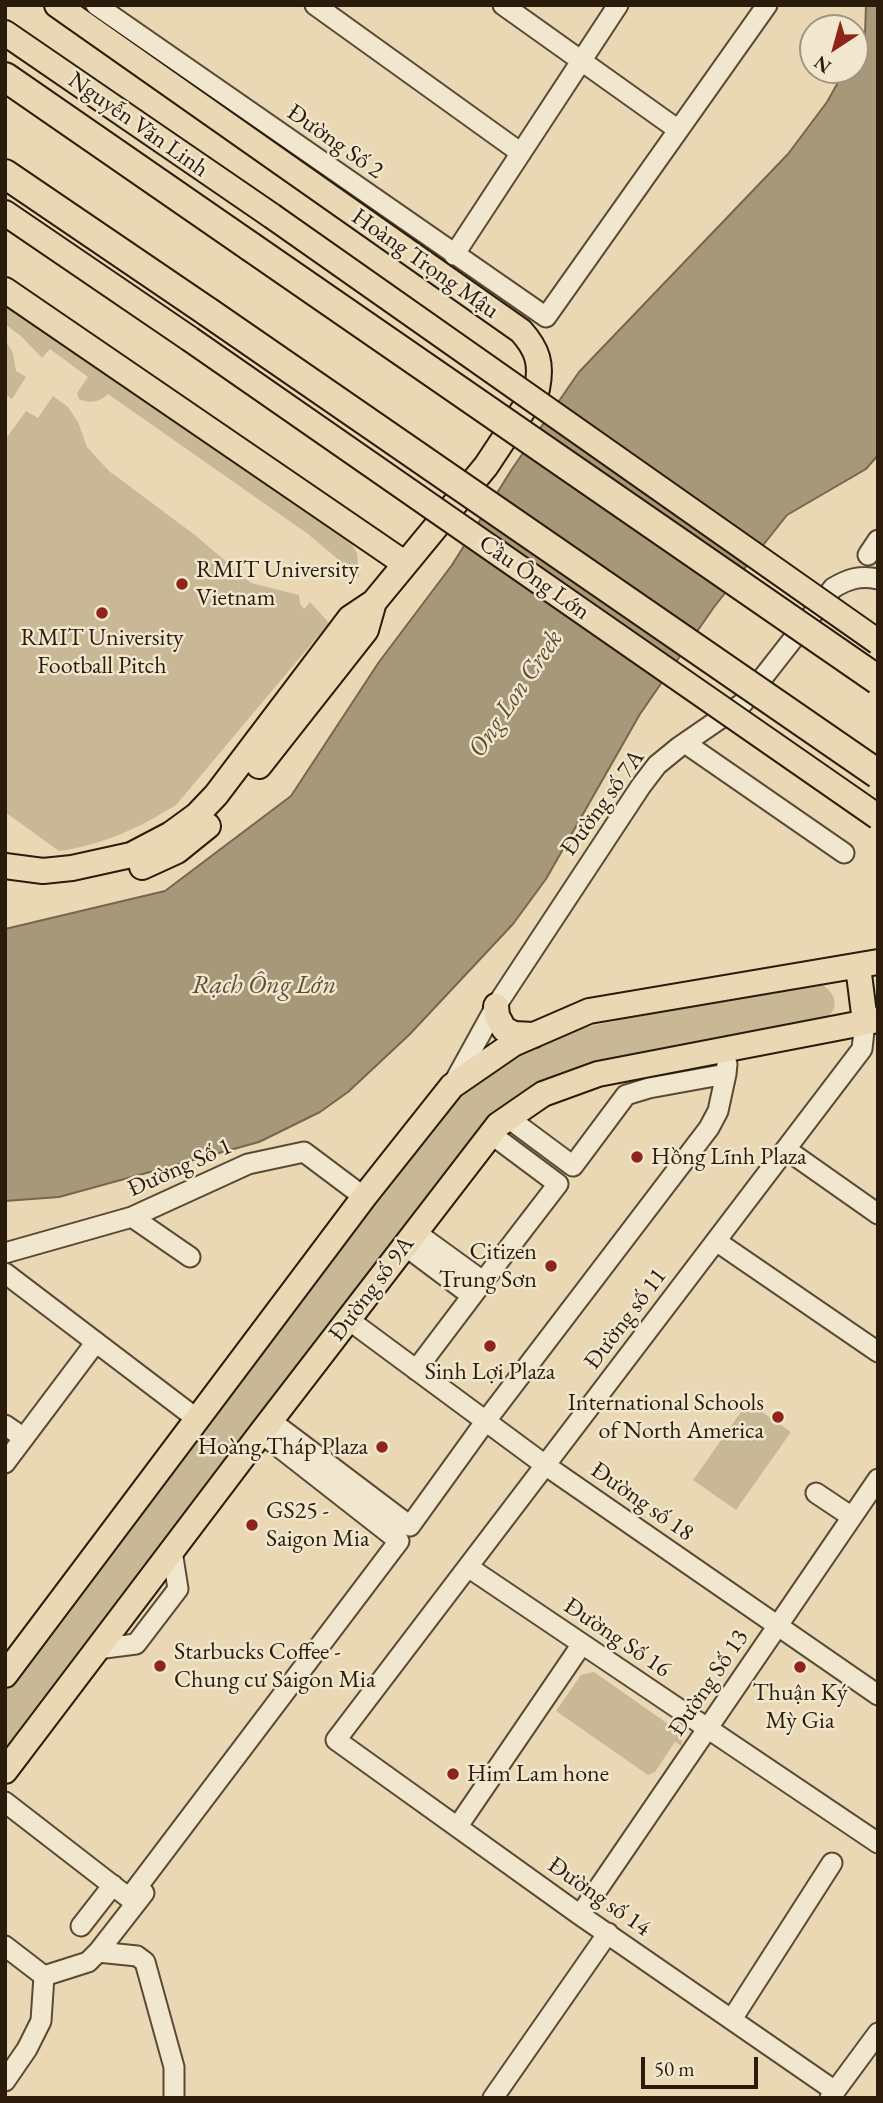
<!DOCTYPE html>
<html>
<head>
<meta charset="utf-8">
<style>
  body { margin:0 }
  #map { position:relative; width:883px; height:2103px; overflow:hidden; background:#e9d8b3; font-family:"EB Garamond",serif }
  canvas { display:block }
  .frame { position:absolute; inset:0; border:7px solid #2a1b0b; pointer-events:none }
  .north { position:absolute; left:799px; top:14px; width:70px; height:70px; box-sizing:border-box; background:#f1e6ce; border:2px solid #a19580; border-radius:50%; rotate:216deg; font-size:19px; font-weight:700; line-height:28px; text-align:center; color:#2a1b0b }
  .north::after { content:''; display:block; margin:auto; width:24px; height:32px; background:#8f2418; clip-path:polygon(50% 0,100% 100%,50% 72%,0 100%) }
  .scale { position:absolute; left:641px; top:2057px; width:117px; height:32px; box-sizing:border-box; border:4px solid #2a1b0b; border-top:0; padding-left:9px; font-size:21px; line-height:24px; white-space:nowrap; color:#2a1b0b; -webkit-text-stroke:5px #f1e6ce; paint-order:stroke }
</style>
</head>
<body>
<div id="map">
<canvas width="883" height="2103"></canvas>
<div class="frame"></div>
<div class="north">N</div>
<div class="scale">50 m</div>
</div>
<script>
const ctx = document.querySelector('canvas').getContext('2d');
ctx.lineJoin = 'round';
function fillPath(path, color) { ctx.fillStyle = color; ctx.fill(path, 'evenodd'); }
function trace(path, color, width, dash) { ctx.strokeStyle = color; ctx.lineWidth = width; ctx.lineCap = dash ? 'butt' : 'round'; ctx.setLineDash(dash || []); ctx.stroke(path); }
function drawText(font, color, halo, rows, align = 'center') {
  ctx.font = font + ' "EB Garamond",serif'; ctx.lineWidth = 5; ctx.setLineDash([]); ctx.textBaseline = 'middle'; ctx.strokeStyle = halo; ctx.fillStyle = color; for (const [text, x, y, turn = 0] of rows) {
    ctx.save(); ctx.translate(x, y); ctx.rotate((+turn || 0) * Math.PI / 180); ctx.textAlign = isNaN(turn) ? turn : align; if (halo) ctx.strokeText(text, 0, 0); ctx.fillText(text, 0, 0); ctx.restore();
  }
}
fillPath(new Path2D(`
  M5,300L347,536L357,553L359,577L308,534L108,394C101,402 88,404 79,399L77,393L88,377L50,349L42,358L22,337L5,324Z
  M5,339L13,353L16,371L26,377L12,399L5,394Z
  M53,396L68,407L78,422L87,447L109,471L195,535L251,583L299,595L300,604L304,609L310,602L329,623L176,805C139,828 103,845 59,851L5,812V470L7,467L5,440L26,411L38,418Z
  M811,980C834,987 845,1006 822,1022L532,1092L5,1755V1682L130,1517L459,1094L489,1071L559,1036L595,1025Z
  M748,1402L791,1432L736,1510L693,1480Z
  M594,1672L681,1733L682,1746L675,1742L655,1772L648,1775L556,1711L581,1675Z`), '#c9b896');
const water = new Path2D(`
  M866,5H878V455L866,469L787,515L714,607L640,714L546,879L513,924L410,1034L348,1092L320,1112L259,1142L59,1197L5,1201V929L165,891L291,796L379,662L452,565L512,469L579,372L788,154L827,102L845,70H855V52L865,34Z`);
fillPath(water, '#a8987a');
trace(water, '#76664e', 2);
const minor = new Path2D(`
  M96,5L546,317L767,5
  M315,5L521,153
  M503,5L677,129
  M454,255L618,5
  M868,555L878,540
  M685,743L844,853
  M453,1084L496,1006L641,786L657,765L679,747L743,703L833,588C848,579 860,575 878,579
  M507,1117L573,1166L626,1095L649,1088L726,1074L727,1064
  M787,1150L878,1214
  M132,1217L190,1257
  M415,1232L484,1282
  M716,1241L878,1352
  M404,1245L472,1296L416,1370
  M5,1253L132,1217L248,1164L304,1152L364,1197
  M5,1273L197,1419
  M472,1296L558,1184L491,1134
  M349,1320L545,1465L878,1695
  M271,1421L410,1526L485,1422L709,1128L718,1111L726,1074
  M5,1425L24,1438
  M5,1463L96,1342
  M816,1493L852,1517
  M468,1567L878,1843
  M97,1649L136,1644L178,1589L172,1551
  M5,1802L129,1898L399,1541L261,1433
  M458,1826L582,1644
  M580,1915L878,1479
  M81,1926L113,1885
  M5,1946L44,1976L88,1962L98,1952L144,1893
  M98,1952L137,1956L145,1962L174,2067V2098
  M732,2019L832,1863
  M5,2081L27,2049L41,2021L44,1976
  M835,2091L580,1915L336,1740L862,1049L865,1022
  M493,2098L608,1933
  M830,2098L878,2033`);
const major = new Path2D(`
  M5,33L272,216
  M5,213L190,339
  M5,290L404,563
  M259,766L366,630L374,602
  M5,866L43,871L72,868L131,855L171,834L197,815L216,795L350,618L374,602L486,466L537,389C542,364 538,350 521,331L57,5
  M142,867L177,851L208,826
  M858,966L865,1022
  M496,1006L497,1016L504,1029L514,1034L534,1035
  M5,1675L364,1197L452,1086L513,1044L589,1011L878,962
  M5,1771L261,1433L498,1125L543,1094L598,1074L878,1020`);
const highway = new Path2D(`
  M5,77L251,247
  M5,174L208,312`);
trace(minor, '#5a4a35', 23);
trace(major, '#2a1b0b', 28);
trace(highway, '#2a1b0b', 32);
trace(minor, '#f1e6ce', 19);
trace(major, '#e9d8b3', 24);
trace(highway, '#e9d8b3', 28);
const majorBridge = new Path2D(`
  M272,216L878,642
  M190,339L878,817`);
const highwayBridge = new Path2D(`
  M251,247L878,680
  M208,312L878,774`);
trace(majorBridge, '#2a1b0b', 28, []);
trace(highwayBridge, '#2a1b0b', 32, []);
trace(majorBridge, '#e9d8b3', 24);
trace(highwayBridge, '#e9d8b3', 28);
for (const [x, y, r, color] of [
  [182,584,7,"#8f2418"],
  [102,613,7,"#8f2418"],
  [637,1157,7,"#8f2418"],
  [551,1266,7,"#8f2418"],
  [490,1346,7,"#8f2418"],
  [778,1417,7,"#8f2418"],
  [382,1447,7,"#8f2418"],
  [252,1525,7,"#8f2418"],
  [160,1666,7,"#8f2418"],
  [800,1667,7,"#8f2418"],
  [453,1774,7,"#8f2418"]
]) { const dot = new Path2D(); dot.arc(x, y, r, 0, 2 * Math.PI); ctx.fillStyle = color; ctx.fill(dot); trace(dot, '#f1e6ce', 2.5); }
drawText('24px', '#2a1b0b', '#f1e6ce', [
  ["Nguyễn Văn Linh",138,125,35],
  ["Đường Số 2",335,142,35],
  ["Hoàng Trọng Mậu",425,264,35],
  ["Cầu Ông Lớn",534,578,35],
  ["Đường số 7A",603,803,-54],
  ["Đường Số 1",180,1168,-24],
  ["Đường số 9A",372,1289,-53],
  ["Đường số 11",626,1319,-53],
  ["Đường số 18",642,1502,35],
  ["Đường Số 16",617,1638,34],
  ["Đường Số 13",709,1683,-56],
  ["Đường số 14",599,1897,35]
]);
drawText('24px', '#2a1b0b', '#f1e6ce', [
  ["RMIT University",196,570],
  ["Vietnam",196,598],
  ["RMIT University",102,638,"center"],
  ["Football Pitch",102,666,"center"],
  ["Hồng Lĩnh Plaza",651,1157],
  ["Citizen",537,1252,"right"],
  ["Trung Sơn",537,1280,"right"],
  ["Sinh Lợi Plaza",490,1372,"center"],
  ["International Schools",764,1403,"right"],
  ["of North America",764,1431,"right"],
  ["Hoàng Tháp Plaza",368,1447,"right"],
  ["GS25 -",266,1511],
  ["Saigon Mia",266,1539],
  ["Starbucks Coffee -",174,1652],
  ["Chung cư Saigon Mia",174,1680],
  ["Thuận Ký",800,1693,"center"],
  ["Mỳ Gia",800,1721,"center"],
  ["Him Lam hone",467,1774]
], 'left');
drawText('italic 26px', '#5c4d37', '#f1e6ce', [
  ["Ong Lon Creek",516,694,-56],
  ["Rạch Ông Lớn",264,986]
]);
</script>
</body>
</html>
